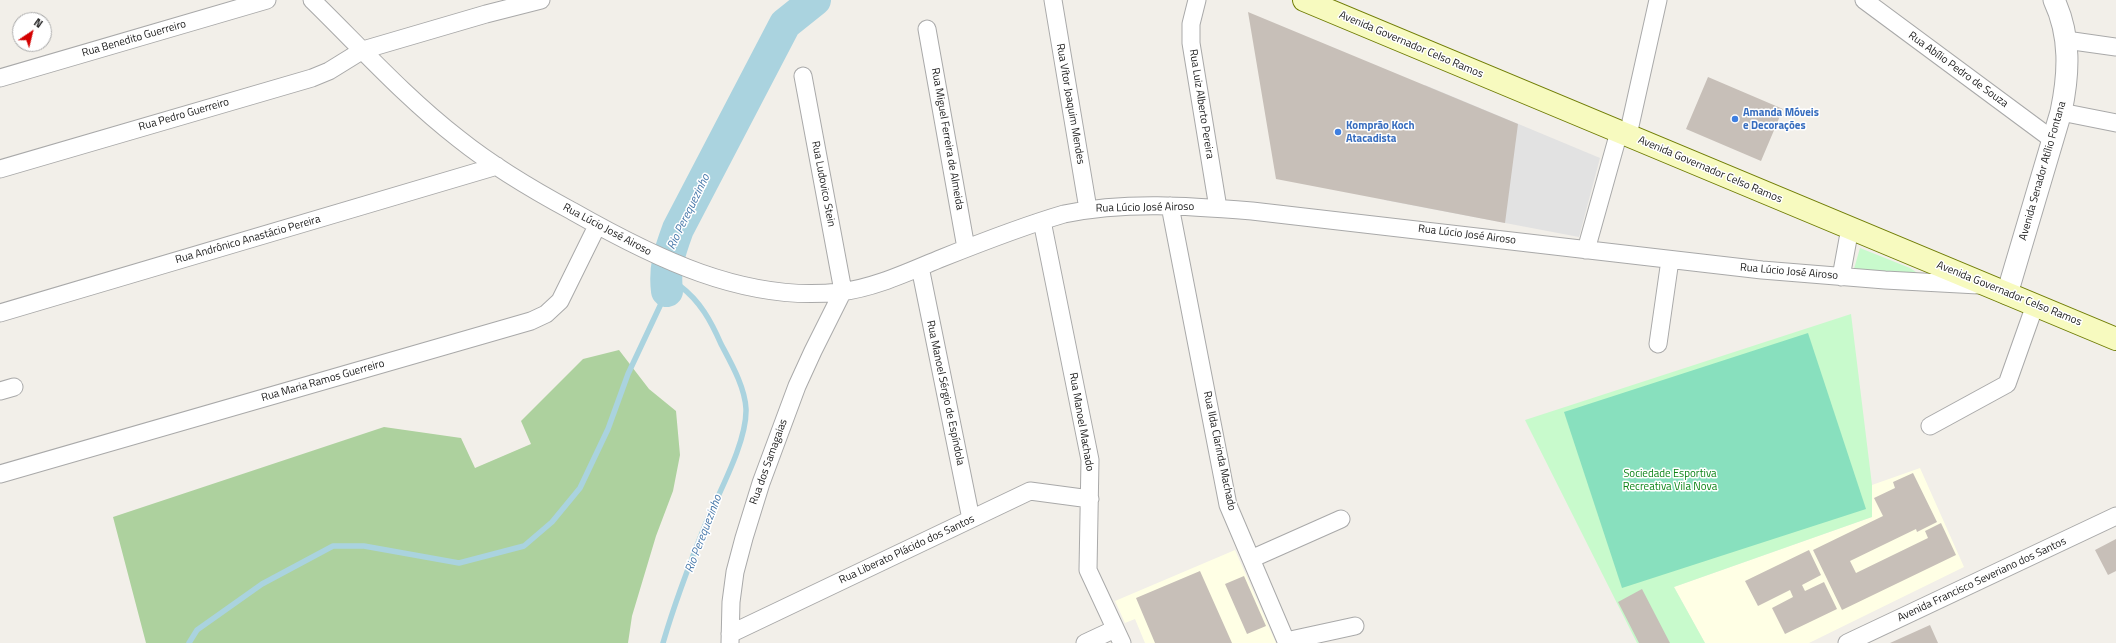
<!DOCTYPE html>
<html>
<head>
<meta charset="utf-8">
<style>
  body { margin:0 }
  #map { position:relative; width:2116px; height:643px; overflow:hidden; background:#f2efe9; font-family:"Titillium Web",sans-serif }
  canvas { display:block }
  .north { position:absolute; left:12px; top:12px; width:40px; height:40px; box-sizing:border-box; background:#fff; border:1px solid #a7a7a7; border-radius:50%; rotate:35deg; font-size:11px; font-weight:700; line-height:16px; text-align:center; color:#222 }
  .north::after { content:''; display:block; margin:auto; width:14px; height:18px; background:#d40000; clip-path:polygon(50% 0,100% 100%,50% 72%,0 100%) }
</style>
</head>
<body>
<div id="map">
<canvas width="2116" height="643"></canvas>
<div class="north">N</div>
</div>
<script>
const ctx = document.querySelector('canvas').getContext('2d');
ctx.lineJoin = 'round';
function fillPath(path, color) { ctx.fillStyle = color; ctx.fill(path, 'evenodd'); }
function trace(path, color, width, dash) { ctx.strokeStyle = color; ctx.lineWidth = width; ctx.lineCap = dash ? 'butt' : 'round'; ctx.setLineDash(dash || []); ctx.stroke(path); }
function drawText(font, color, halo, rows, align = 'center') {
  ctx.font = font + ' "Titillium Web",sans-serif'; ctx.lineWidth = 3; ctx.setLineDash([]); ctx.textBaseline = 'middle'; ctx.strokeStyle = halo; ctx.fillStyle = color; for (const [text, x, y, turn = 0] of rows) {
    ctx.save(); ctx.translate(x, y); ctx.rotate((+turn || 0) * Math.PI / 180); ctx.textAlign = isNaN(turn) ? turn : align; if (halo) ctx.strokeText(text, 0, 0); ctx.fillText(text, 0, 0); ctx.restore();
  }
}
fillPath(new Path2D(`
  M1920,468L1964,567L1809,643H1705L1674,587L1872,517V485Z
  M1235,550L1276,643H1145L1135,619L1125,623L1115,601Z`), '#ffffe5');
fillPath(new Path2D(`
  M619,350L649,389L676,411L680,455L673,491L656,536L632,616L628,643H146L113,517L384,427L461,438L475,468L531,444L521,421L583,359Z`), '#add19e');
fillPath(new Path2D(`
  M1860,248L1910,268L1919,274L1854,269Z
  M1851,314L1872,485V517L1674,587L1705,643H1637L1525,420Z`), '#c8facc');
fillPath(new Path2D(`
  M1808,333L1866,509L1622,588L1564,412Z`), '#88e0be');
fillPath(new Path2D(`
  M1425,85L1600,158L1579,237L1384,200Z`), '#e2e2e2');
trace(new Path2D(`
  M189,643L197,630L262,584L333,546H364L459,563L524,546L552,522L580,488L608,429L628,374L667,291L680,286C700,301 711,321 721,344C731,363 745,387 746,409C747,442 719,492 706,523C691,560 674,605 663,643`), '#aad3df', 5.5);
trace(new Path2D(`
  M667,291C664,267 670,251 678,229L785,24L815,0`), '#aad3df', 32);
fillPath(new Path2D(`
  M1248,12L1518,124L1505,223L1276,179Z
  M1708,77L1783,109L1761,161L1686,129Z
  M1913,473L1937,522L1917,532L1916,529L1850,561L1856,573L1928,538L1925,531L1941,523L1956,555L1842,610L1813,550L1883,516L1874,498L1895,488L1893,482Z
  M2116,539V571L2108,575L2095,550Z
  M1809,550L1821,575L1802,585L1805,591L1824,582L1837,609L1785,634L1772,608L1793,597L1790,590L1758,606L1745,581Z
  M1200,571L1232,643H1155L1136,598Z
  M1244,576L1266,626L1247,634L1225,584Z
  M1642,589L1670,643H1639L1618,602Z
  M1930,625L1938,643H1890Z`), '#c7bfb8');
const minor = new Path2D(`
  M312,0C360,47 406,98 459,139C494,167 533,190 572,211C653,257 744,303 840,292C875,288 910,271 942,258C982,242 1023,226 1064,214C1126,201 1189,206 1252,211L1762,270L1885,280L1978,285
  M1053,0L1088,209
  M1197,0L1191,24V43L1218,208
  M1864,0L2053,140
  M927,29L966,248
  M2066,40L2116,47
  M0,78L267,0
  M2061,112L2116,123
  M1628,135L1658,0
  M0,169L312,78L329,71L363,50L486,14L541,0
  M1170,206L1228,505L1286,641L1355,626
  M1042,221L1090,460L1088,570L1122,643
  M1586,250L1619,132
  M920,267L971,519
  M1841,277L1850,228
  M0,313L497,166
  M1658,344L1670,260
  M0,391L14,387
  M1930,426L2007,384L2035,305
  M0,474L531,321L546,314L560,301L597,226
  M1251,559L1341,519
  M730,634L1030,491L1090,499
  M730,643L731,602L735,572L744,538L761,483L797,386L813,351L843,291L803,76
  M1085,643L1115,629
  M1847,643L2116,516`);
const tertiary = new Path2D(`
  M2007,294L2061,112C2069,74 2071,36 2054,0`);
const secondary = new Path2D(`
  M1304,0L2116,339`);
trace(minor, '#a9a9a9', 19);
trace(tertiary, '#a9a9a9', 23);
trace(secondary, '#707d05', 24);
trace(minor, '#fff', 17);
trace(tertiary, '#fff', 21);
trace(secondary, '#f7fabf', 22);
for (const [x, y, r, color] of [
  [1735,119,4,"#3f7fe0"],
  [1338,132,4,"#3f7fe0"]
]) { const dot = new Path2D(); dot.arc(x, y, r, 0, 2 * Math.PI); ctx.fillStyle = color; ctx.fill(dot); trace(dot, '#fff', 1.5); }
drawText('11px', '#222', '#fff', [
  ["Rua Benedito Guerreiro",134,39,-16],
  ["Avenida Governador Celso Ramos",1411,45,23],
  ["Rua Abílio Pedro de Souza",1958,70,36],
  ["Rua Vítor Joaquim Mendes",1070,104,80],
  ["Rua Luiz Alberto Pereira",1201,104,81],
  ["Rua Pedro Guerreiro",184,115,-16],
  ["Rua Miguel Ferreira de Almeida",947,139,80],
  ["Avenida Governador Celso Ramos",1710,170,23],
  ["Avenida Senador Atílio Fontana",2043,171,-74],
  ["Rua Ludovico Stein",823,184,79],
  ["Rua Lúcio José Airoso",1145,208,-1],
  ["Rua Lúcio José Airoso",607,230,28],
  ["Rua Lúcio José Airoso",1467,235,7],
  ["Rua Andrônico Anastácio Pereira",248,240,-16],
  ["Rua Lúcio José Airoso",1789,272,5],
  ["Avenida Governador Celso Ramos",2009,294,22],
  ["Rua Maria Ramos Guerreiro",323,381,-16],
  ["Rua Manoel Sérgio de Espíndola",945,393,78],
  ["Rua Manoel Machado",1081,422,80],
  ["Rua Ilda Clarinda Machado",1219,451,78],
  ["Rua dos Samagaias",769,462,-70],
  ["Rua Liberato Plácido dos Santos",907,550,-25],
  ["Avenida Francisco Severiano dos Santos",1982,580,-25]
]);
drawText('bold 11px', '#366cbe', '#fff', [
  ["Amanda Móveis",1743,113],
  ["e Decorações",1743,126],
  ["Komprão Koch",1346,126],
  ["Atacadista",1346,139]
], 'left');
drawText('11px', '#0c8416', '#fff', [
  ["Sociedade Esportiva",1670,474],
  ["Recreativa Vila Nova",1670,487]
]);
drawText('italic 12px', '#4a7aab', '#fff', [
  ["Rio Perequezinho",689,212,-64],
  ["Rio Perequezinho",704,534,-69]
]);
</script>
</body>
</html>
